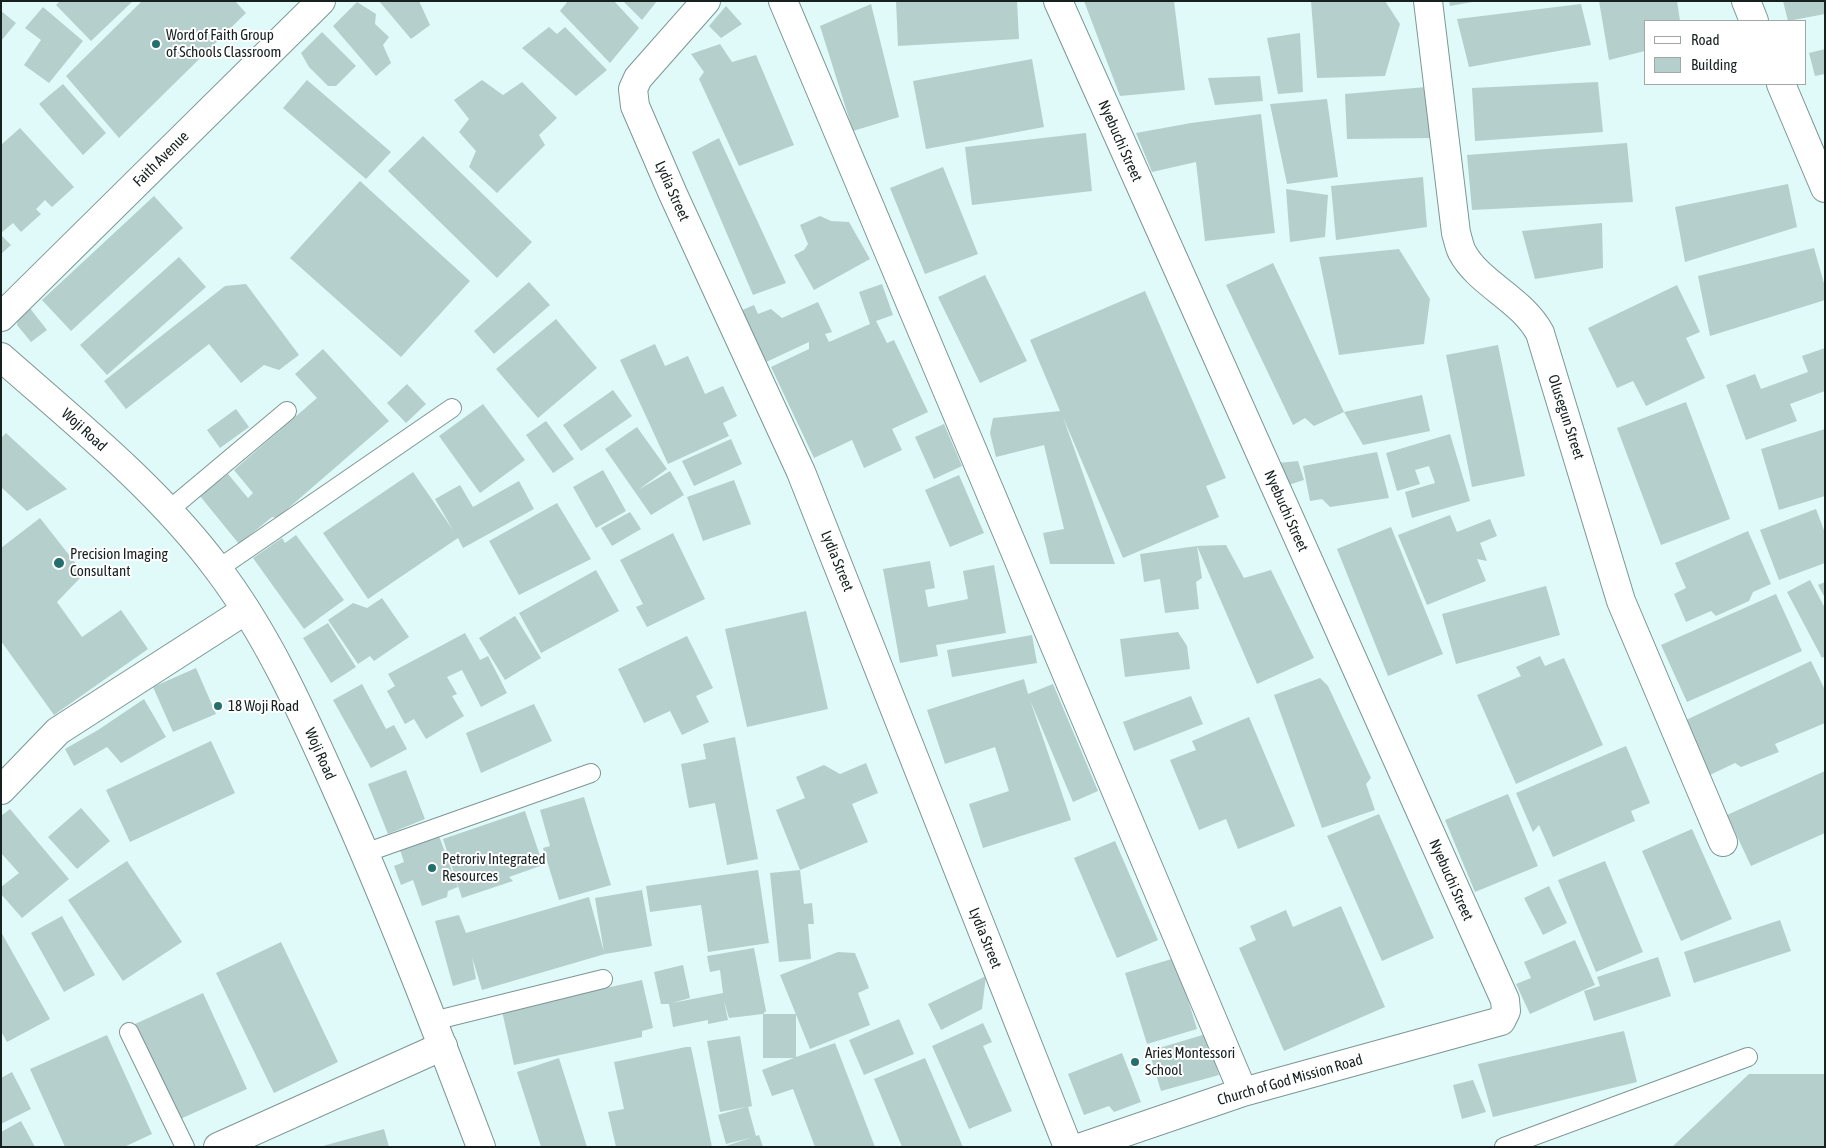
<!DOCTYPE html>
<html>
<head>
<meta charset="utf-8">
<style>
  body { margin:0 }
  #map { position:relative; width:1826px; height:1148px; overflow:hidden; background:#dffaf8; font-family:"Asap Condensed",sans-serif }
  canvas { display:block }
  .frame { position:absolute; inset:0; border:2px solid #172120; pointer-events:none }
  .legend { position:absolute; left:1644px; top:20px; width:162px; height:65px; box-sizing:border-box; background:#fff; border:1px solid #a2a6a6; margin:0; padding:6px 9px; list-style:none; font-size:15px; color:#172120 }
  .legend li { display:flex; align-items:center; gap:10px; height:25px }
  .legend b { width:25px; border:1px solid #a2a6a6 }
</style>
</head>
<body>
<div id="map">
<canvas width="1826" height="1148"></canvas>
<div class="frame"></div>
<ul class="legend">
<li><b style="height:6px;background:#fff"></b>Road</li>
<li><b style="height:14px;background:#b5cfcd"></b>Building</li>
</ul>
</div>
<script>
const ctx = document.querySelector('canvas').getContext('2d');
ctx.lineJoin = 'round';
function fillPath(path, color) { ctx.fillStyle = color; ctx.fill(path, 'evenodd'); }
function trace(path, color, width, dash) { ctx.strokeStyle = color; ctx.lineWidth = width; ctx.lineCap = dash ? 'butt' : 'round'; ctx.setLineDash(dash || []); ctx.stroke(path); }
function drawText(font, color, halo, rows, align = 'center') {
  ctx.font = font + ' "Asap Condensed",sans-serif'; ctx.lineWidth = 4; ctx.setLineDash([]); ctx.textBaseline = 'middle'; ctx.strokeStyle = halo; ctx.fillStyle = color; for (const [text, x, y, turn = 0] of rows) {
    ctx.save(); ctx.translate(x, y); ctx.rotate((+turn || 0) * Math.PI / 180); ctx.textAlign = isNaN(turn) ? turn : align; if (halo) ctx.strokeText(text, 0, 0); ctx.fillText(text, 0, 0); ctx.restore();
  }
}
fillPath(new Path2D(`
  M60,1H133L91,41L56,5Z
  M142,1H235L246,13L119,138L66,76Z
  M379,1H419L430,25L411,39Z
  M568,1H614L639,28L610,63L560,11Z
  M623,1H657L642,20Z
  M896,1H1017L1019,39L898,46Z
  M1084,1H1174L1185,90L1120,96Z
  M1311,1H1385L1400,24L1385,76L1317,78Z
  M1449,1H1472V2L1450,6Z
  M1599,1H1677L1680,21H1645V51L1609,60Z
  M1783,1H1825V14L1788,21Z
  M357,2L376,14L375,24L389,37L383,45L391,63L376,76L333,26Z
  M871,4L899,117L853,131L820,26Z
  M1581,4L1591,45L1469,67L1457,19Z
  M726,6L742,24L721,38L709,26Z
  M43,7L83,41L49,83L24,65L41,40L25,28Z
  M1,11L16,23L1,41Z
  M549,27L557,34L565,27L607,70L576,96L522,48Z
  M322,32L356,66L336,86H328L309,67L301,53Z
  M1300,33L1303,92L1278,94L1267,38Z
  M720,44L732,62L756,55L794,145L739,166L699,79L704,72L691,54Z
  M1825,49V74L1815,76L1809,53Z
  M1032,59L1044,127L926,149L913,81Z
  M1260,76L1263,101L1215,105L1208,78Z
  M307,80L391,152L366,179L283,108Z
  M482,80L503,95L522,82L557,118L539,135L545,145L497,193L469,167L476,151L459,132L469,119L454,100Z
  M1598,82L1603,132L1475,141L1472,88Z
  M63,84L106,133L83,155L39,104Z
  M1426,87L1432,138L1347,139L1345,94Z
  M1327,99L1338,177L1287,184L1270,104Z
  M1261,114L1275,233L1205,241L1196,162L1152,172L1136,133L1191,123Z
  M20,128L74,187L52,207L45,200L36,209L41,214L21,232L13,223L1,233V145Z
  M1086,133L1092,191L972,205L965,147Z
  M423,136L532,242L497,278L388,171Z
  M719,138L786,283L753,295L692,152Z
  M1627,143L1633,202L1472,210L1467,155Z
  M943,167L978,254L925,274L890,188Z
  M1423,177L1427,227L1336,240L1331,186Z
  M360,181L470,281L401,357L290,258Z
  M1788,184L1797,227L1685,262L1675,207Z
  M1286,189L1328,195L1325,237L1290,242Z
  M154,196L183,228L71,331L42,300Z
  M820,216L831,221L849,222L870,259L814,290L794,255L804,250L808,244L800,225Z
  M1602,223L1603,268L1535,279L1522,231Z
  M1,235L11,245L1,254Z
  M1814,248L1825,287V300L1710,336L1698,276Z
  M1399,249L1430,299L1424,344L1339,355L1319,257Z
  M179,257L206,287L107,375L80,345Z
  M1273,263L1344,412L1422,395L1430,431L1363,445L1344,412L1314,426L1305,418L1293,425L1226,285Z
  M985,275L1027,361L980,383L938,297Z
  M529,282L550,305L494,354L474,331Z
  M246,284L299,355L279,370L264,365L241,383L209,344L126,409L104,381L225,286Z
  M882,284L893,315L876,321L887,343L894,340L928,412L892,429L902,450L864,468L852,440L814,458L771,367L809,349V342L764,363L740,311L754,305L758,314L771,309L782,318L818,302L832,332L825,334L829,342L870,324L859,292Z
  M1677,285L1700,332L1686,338L1705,378L1646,406L1633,381L1617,388L1588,328Z
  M1145,291L1226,478L1206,486L1219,517L1123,558L1063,417L1115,564H1050L1043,533L1064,529L1044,445L996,457L990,433L993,418L1060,411L1030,340Z
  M29,307L47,330L31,342L17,325L18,315Z
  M556,319L597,368L538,418L496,369Z
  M655,344L665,366L688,356L705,394L723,386L737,416L723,423L729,436L668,464L620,360Z
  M1498,345L1525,476L1472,487L1446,355Z
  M1825,348V391L1790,404L1797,421L1746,440L1726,385L1755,374L1761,389L1808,372L1802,356Z
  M323,349L389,421L277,518L272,517L239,544L200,496L228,474L248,498L253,493L234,470L317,398L295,374Z
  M407,384L426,404L406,423L387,403Z
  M613,390L632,416L581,451L563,425Z
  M1686,402L1730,519L1661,545L1617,428Z
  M483,404L525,460L480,493L439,436Z
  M236,409L249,427L220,448L207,430Z
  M546,421L574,459L553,473L526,435Z
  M944,424L962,466L934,479L915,437Z
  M637,427L667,469L638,490L670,471L684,495L651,515L605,449Z
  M1825,429V496L1779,510L1761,449Z
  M6,433L67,489L27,511L1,487V438Z
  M1450,434L1470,501L1412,518L1405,492L1435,483L1429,466L1415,470L1420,484L1397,491L1386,453Z
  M731,439L742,464L694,486L682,461Z
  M1377,452L1389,498L1330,507L1322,499L1310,501L1303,466Z
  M1298,461L1304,480L1285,486L1278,463Z
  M603,470L626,511L596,528L573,487Z
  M413,472L453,530L435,499L460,485L473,507L519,481L534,509L463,548L458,538L368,599L323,533Z
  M959,475L984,533L950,547L925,490Z
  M734,480L751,524L703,541L687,497Z
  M557,503L591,559L519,595L489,541Z
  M1816,509L1825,533V563L1779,580L1760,530Z
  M630,512L641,529L612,546L601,528Z
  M1450,515L1457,532L1490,519L1497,536L1480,543L1487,561L1477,559L1486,581L1427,605L1398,535Z
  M40,518L84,574L57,602L82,637L121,610L148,649L54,715L1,641V548Z
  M1391,527L1443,654L1388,676L1337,549Z
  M1748,531L1771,584L1753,592L1749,601L1716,616L1711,611L1686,622L1674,594L1686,588L1675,563Z
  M673,533L705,599L647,627L636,607L643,604L620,560Z
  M296,535L344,600L304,629L253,558L282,538L285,543Z
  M1226,545L1244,578L1271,570L1314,658L1257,684L1197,546Z
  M1197,546L1202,578L1196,582L1199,609L1165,613L1160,579L1144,582L1140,554Z
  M930,561L935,588L925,590L928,607L968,599L963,571L994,565L1006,633L936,645L938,656L900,663L883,569Z
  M596,570L619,611L541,653L519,613Z
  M1810,580L1825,608V656L1822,658L1787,592Z
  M1825,582V598L1818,585Z
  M1546,586L1560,635L1456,664L1442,614Z
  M1776,594L1802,651L1687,702L1661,645Z
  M382,598L409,637L374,661L370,656L358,664L328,620L353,603L367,608Z
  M806,611L828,709L747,727L725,629Z
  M515,616L541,658L505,680L479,638Z
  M328,623L356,667L331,683L303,638Z
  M1178,632L1187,646L1190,669L1125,677L1120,639Z
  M465,633L480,660L488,656L507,693L481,707L462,670L447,677L457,694L452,696L464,716L426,739L414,719L405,724L387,691L395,686L388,674Z
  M1032,635L1037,663L952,677L947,650Z
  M687,636L713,688L696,696L709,722L682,735L670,711L644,723L618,669Z
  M1540,656L1545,666L1564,658L1603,745L1516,784L1477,695L1521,676L1516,667Z
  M1811,661L1825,690V723L1775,744L1779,752L1741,767L1735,763L1710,775L1684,721Z
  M196,668L216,714L173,732L153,687Z
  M1320,678L1328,686L1371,778L1366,784L1375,810L1322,828L1274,695Z
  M1024,679L1028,694L1053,684L1098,791L1073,802L1030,700L1071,820L983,848L969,804L1009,791L995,747L945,764L927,710Z
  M362,684L386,729L394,725L407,749L371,768L333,700Z
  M1191,696L1203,724L1134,751L1123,722Z
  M144,699L166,737L121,763L107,747L74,766L65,749L98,730Z
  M534,704L552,741L481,773L466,733Z
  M1249,717L1295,826L1238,849L1226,819L1199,830L1170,760L1196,750L1192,741Z
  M735,737L758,859L727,865L715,803L689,808L681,764L706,759L703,744Z
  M211,741L235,793L130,842L106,790Z
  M1626,746L1650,803L1631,811L1635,821L1553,857L1539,825L1533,832L1516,793Z
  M866,763L878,793L852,804L868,842L800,870L776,810L805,798L796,777L824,765L840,774Z
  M406,770L425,819L388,834L368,784Z
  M1825,771V833L1751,866L1727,815Z
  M1508,794L1538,866L1475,892L1445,820Z
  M584,797L611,885L559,900L543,848L550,846L540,810Z
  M81,808L110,841L77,869L48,837Z
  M10,809L69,879L22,918L1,894V887L19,873L1,853V816Z
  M525,811L543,865L509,877L513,881L462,898L443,839Z
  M1379,814L1434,938L1382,961L1327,836Z
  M1692,829L1732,919L1681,941L1642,851Z
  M439,836L458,887L448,891L447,897L422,906L413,880L401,885L394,866L404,862L400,850Z
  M1115,841L1158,940L1117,958L1074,858Z
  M127,861L182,942L123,981L68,900Z
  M1605,861L1643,952L1596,972L1558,880Z
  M758,870L769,943L708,952L701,905L650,912L646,886Z
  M800,870L804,904L812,903L814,924H808L811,959L779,962L770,873Z
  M1549,886L1567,923L1543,935L1524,898Z
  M642,890L652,946L605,954L482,990L472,957L476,979L453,986L435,921L459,915L466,933L589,897L604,952L595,898Z
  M1341,906L1385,1007L1284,1051L1239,948L1256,940L1250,926L1286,910L1293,927Z
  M62,916L95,975L64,992L31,933Z
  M1780,920L1791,951L1694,983L1684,952Z
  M1,932L50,1019L7,1042L1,1031Z
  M1575,940L1595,985L1530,1014L1516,984L1531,978L1524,962Z
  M281,942L338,1062L274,1093L216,973Z
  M754,948L766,1011L763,1014L729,1018L724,1001L728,1020L708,1024V1020L673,1027L669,1004H661L654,972L683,965L690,998L672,1003L723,993L720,970L710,972L707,956Z
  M838,952L855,953L869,988L858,993L870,1025L810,1049L780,975Z
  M1658,957L1671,996L1594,1021L1584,991L1600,986L1597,977Z
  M1175,958L1197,1029L1147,1044L1125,973Z
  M986,976L982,1009L941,1030L928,1004Z
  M642,980L653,1028L642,1031V1037L514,1065L502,1011Z
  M203,993L247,1089L178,1120L135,1024Z
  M763,1014H796V1057L835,1043L875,1147H815L793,1089L772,1096L762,1070L794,1058H763Z
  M899,1019L914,1054L864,1075L849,1040Z
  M983,1023L992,1042L983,1046L1012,1111L969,1129L932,1046Z
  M1624,1031L1637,1082L1493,1117L1478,1064Z
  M1206,1034L1219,1075L1161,1091L1149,1051Z
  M107,1035L152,1134L124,1147H65L30,1069Z
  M740,1036L752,1106L748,1107L756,1136L759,1135L763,1147H723L750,1138L726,1144L718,1115L746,1107L720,1112L707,1041Z
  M686,1047H691L712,1147H616L608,1112L624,1109L614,1062Z
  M1122,1053L1141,1102L1114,1112L1109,1106L1084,1115L1068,1074Z
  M559,1058L587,1147H541L517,1072Z
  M925,1058L963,1147H902L874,1079Z
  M12,1072L31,1109L1,1124V1078Z
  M1749,1074H1825V1147H1672Z
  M1473,1080L1486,1112L1462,1119L1453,1085Z
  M21,1121L35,1147H1V1132Z
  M384,1129L389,1147H323V1146Z`), '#b5cfcd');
const lane = new Path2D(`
  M169,510L287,411
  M218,569L452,408
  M365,853L591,773
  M433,1021L603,979
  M129,1032L185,1147
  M1504,1147L1748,1057`);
const street = new Path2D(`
  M706,1L638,78L633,89L635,106L673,194L801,472L1068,1147
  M783,1L1243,1092
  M1058,1L1505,1000L1506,1011L1501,1021L1243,1092L1082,1147
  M1428,1L1456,233C1458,239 1459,246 1462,252C1479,284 1522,299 1540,333L1621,601L1723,842
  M1746,1L1754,21
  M1781,84L1825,188
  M1,317L321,1
  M1,790L58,731L246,610
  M218,1147L443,1046`);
const secondary = new Path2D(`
  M1,357C77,424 156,487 217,568C268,635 302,712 336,788C389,906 435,1026 481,1147`);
trace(lane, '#7d9694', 20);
trace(street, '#7d9694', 30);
trace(secondary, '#7d9694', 30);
trace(lane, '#fff', 18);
trace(street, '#fff', 28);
trace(secondary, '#fff', 28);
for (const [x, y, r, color] of [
  [156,44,5,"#246f6c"],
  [59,563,6,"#246f6c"],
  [218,706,5,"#246f6c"],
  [432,868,5,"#246f6c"],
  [1135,1062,5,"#246f6c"]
]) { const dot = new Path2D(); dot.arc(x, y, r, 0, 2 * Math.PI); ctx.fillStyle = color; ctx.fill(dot); trace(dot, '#fff', 2); }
drawText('15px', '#172120', '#fff', [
  ["Word of Faith Group",166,35],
  ["of Schools Classroom",166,52],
  ["Precision Imaging",70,554],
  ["Consultant",70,571],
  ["18 Woji Road",228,706],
  ["Petroriv Integrated",442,859],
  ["Resources",442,876],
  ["Aries Montessori",1145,1053],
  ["School",1145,1070]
], 'left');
drawText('15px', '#172120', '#fff', [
  ["Nyebuchi Street",1120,141,66],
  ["Faith Avenue",161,159,-45],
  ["Lydia Street",672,191,66],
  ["Olusegun Street",1566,417,72],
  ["Woji Road",84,430,42],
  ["Nyebuchi Street",1286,511,66],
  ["Lydia Street",837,561,68],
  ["Woji Road",320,754,66],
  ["Nyebuchi Street",1451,880,66],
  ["Lydia Street",985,938,68],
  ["Church of God Mission Road",1290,1080,-16]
]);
</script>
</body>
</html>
